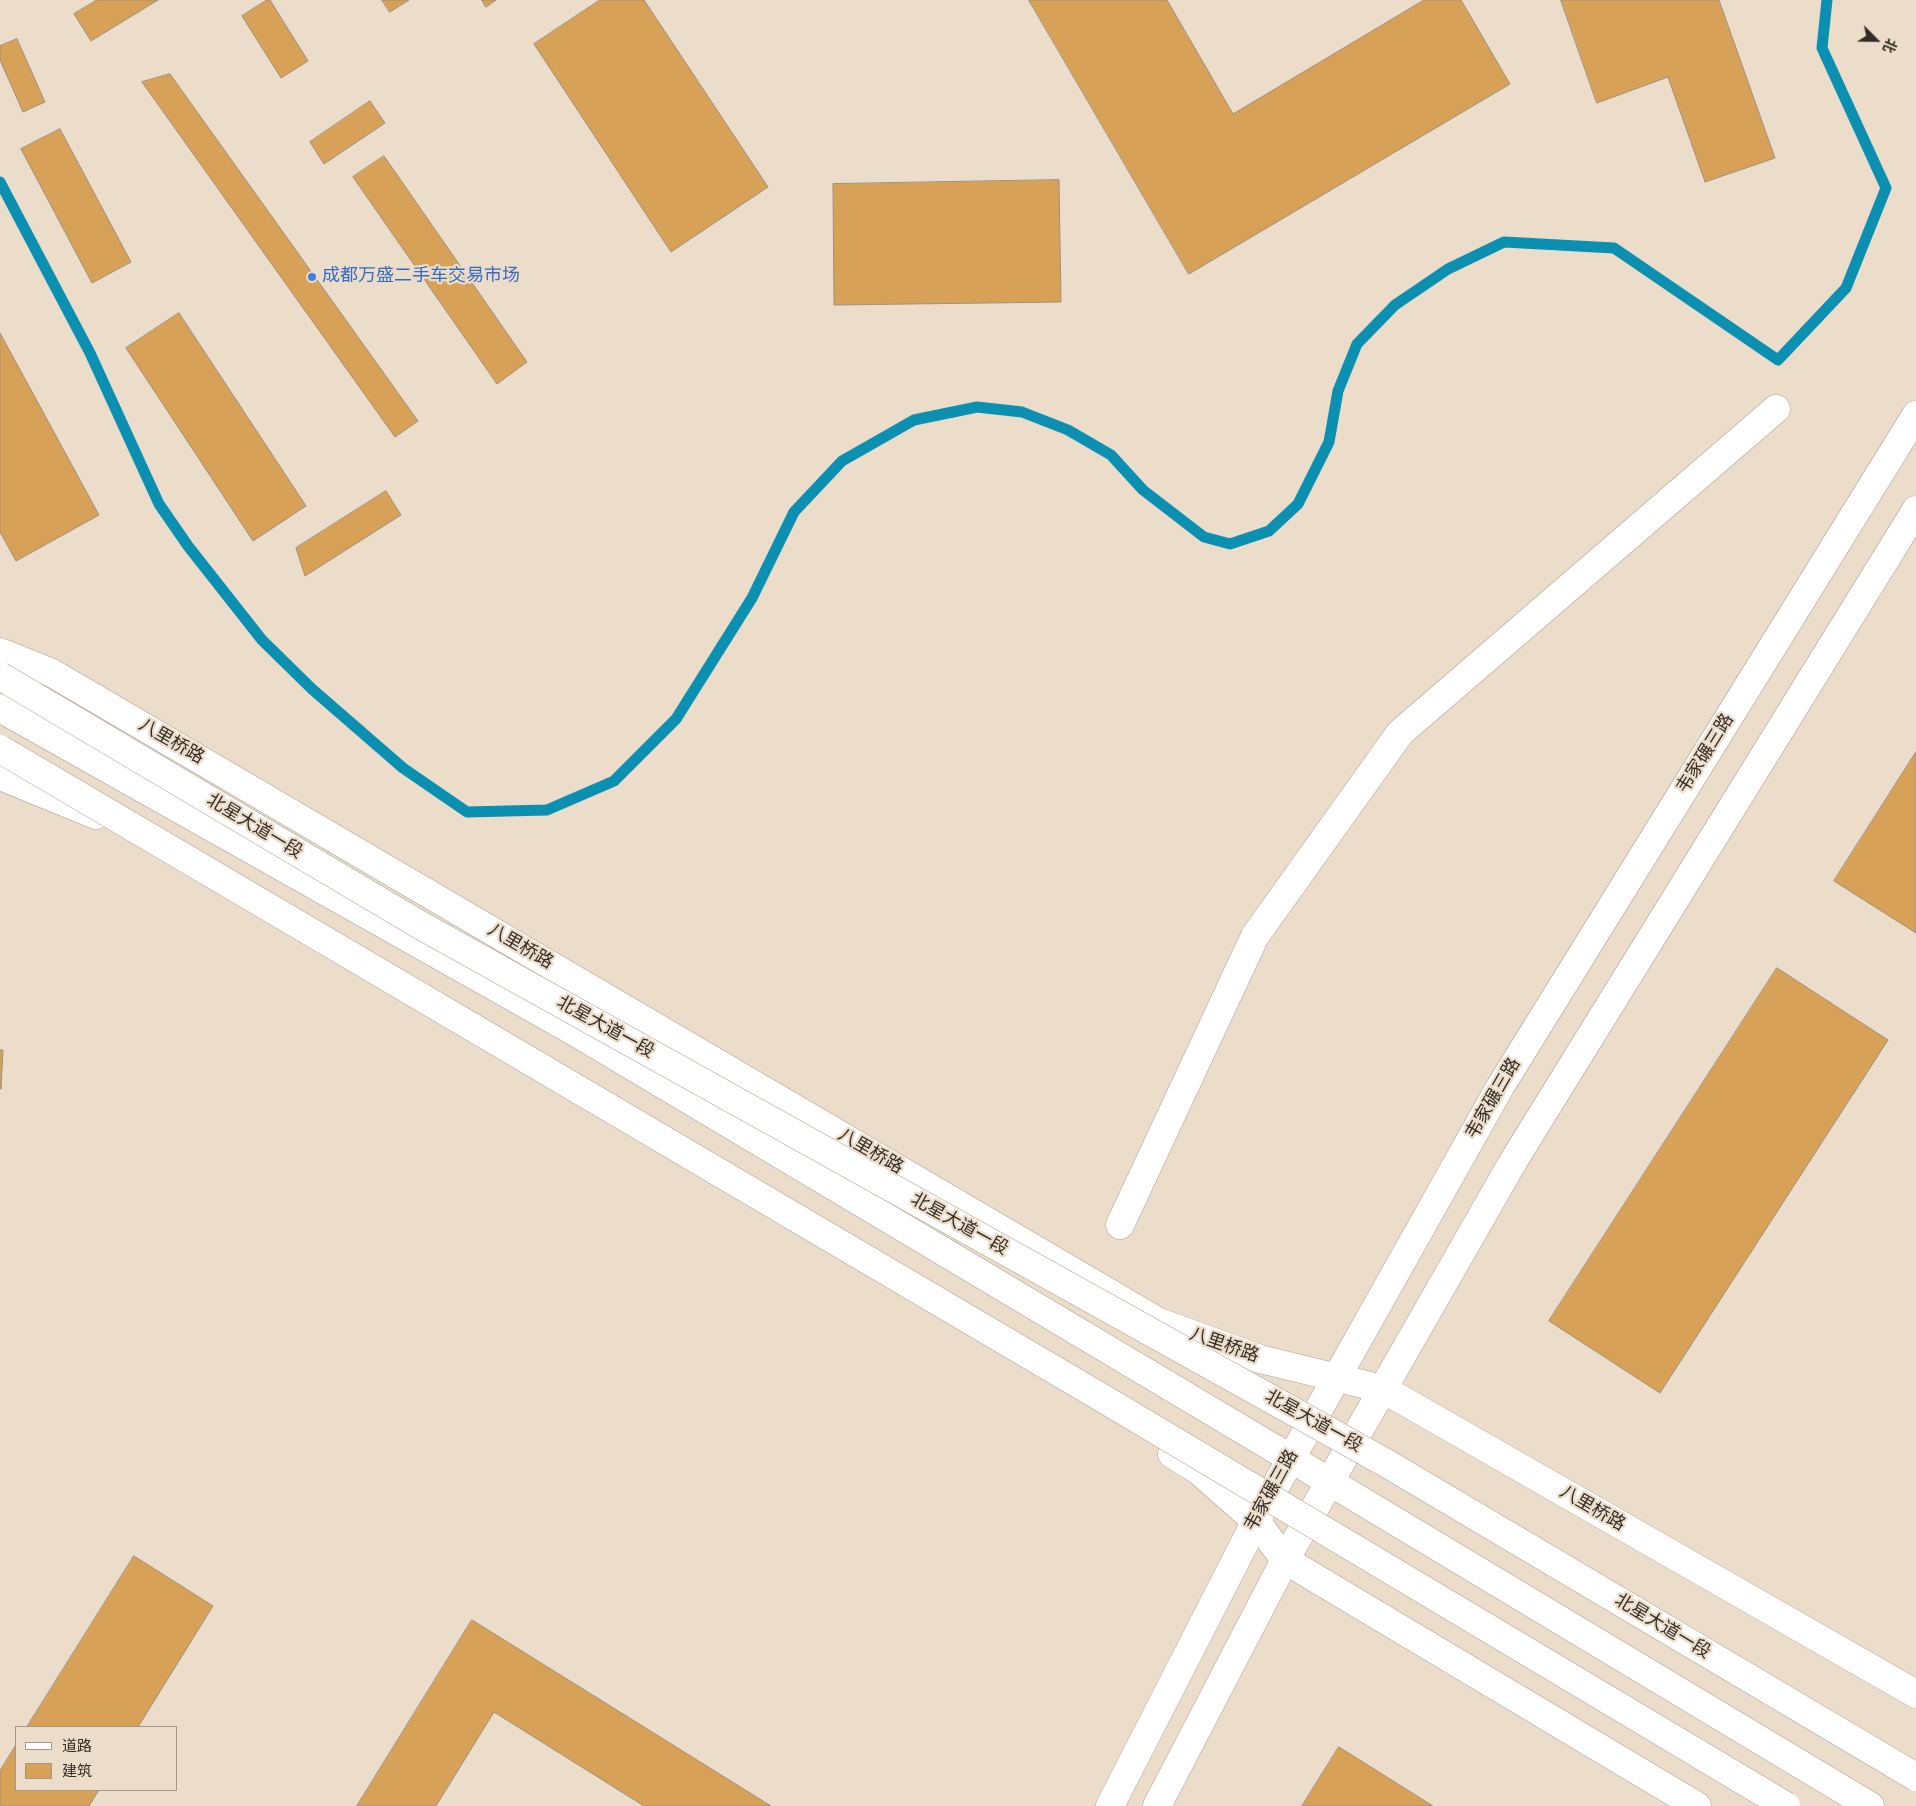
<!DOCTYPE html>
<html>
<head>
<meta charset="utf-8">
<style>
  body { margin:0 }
  #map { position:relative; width:1916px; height:1806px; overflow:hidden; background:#ecddcb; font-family:Jost,"Noto Sans SC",sans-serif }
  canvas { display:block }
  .legend { position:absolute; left:15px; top:1726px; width:162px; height:65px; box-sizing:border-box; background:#ecddcb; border:1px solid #a29789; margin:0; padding:6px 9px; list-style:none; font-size:15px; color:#332d26 }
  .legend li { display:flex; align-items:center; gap:10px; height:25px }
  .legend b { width:25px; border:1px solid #a29789 }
  .north { position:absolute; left:1851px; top:15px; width:50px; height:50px; -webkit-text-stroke:4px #ecddcb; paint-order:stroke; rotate:113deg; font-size:14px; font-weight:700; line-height:20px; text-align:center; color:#332d26 }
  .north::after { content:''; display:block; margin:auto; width:18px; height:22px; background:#332d26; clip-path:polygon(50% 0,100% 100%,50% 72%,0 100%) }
</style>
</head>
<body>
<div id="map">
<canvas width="1916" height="1806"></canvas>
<ul class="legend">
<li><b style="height:6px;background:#fff"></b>道路</li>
<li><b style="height:14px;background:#d7a158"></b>建筑</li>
</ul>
<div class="north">北</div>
</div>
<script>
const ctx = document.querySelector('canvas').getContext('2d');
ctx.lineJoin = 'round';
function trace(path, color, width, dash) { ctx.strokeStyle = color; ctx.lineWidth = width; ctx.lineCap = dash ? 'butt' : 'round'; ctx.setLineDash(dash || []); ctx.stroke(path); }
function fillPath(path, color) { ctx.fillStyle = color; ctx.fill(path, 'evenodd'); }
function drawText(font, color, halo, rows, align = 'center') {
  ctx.font = font + ' Jost,"Noto Sans SC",sans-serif'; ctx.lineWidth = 4.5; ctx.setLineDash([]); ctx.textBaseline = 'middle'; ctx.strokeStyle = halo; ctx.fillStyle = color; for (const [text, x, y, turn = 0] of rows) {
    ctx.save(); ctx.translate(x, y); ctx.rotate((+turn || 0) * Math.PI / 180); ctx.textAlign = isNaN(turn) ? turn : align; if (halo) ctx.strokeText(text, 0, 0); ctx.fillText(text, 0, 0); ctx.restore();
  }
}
trace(new Path2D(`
  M0,182L90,353L159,504L188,546L262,640L312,689L403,768L467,812L547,810L614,781L676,719L752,598L794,512L842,461L914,420L977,407L1022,412L1068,430L1111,455L1143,490L1204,537L1230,544L1269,531L1298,504L1329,442L1338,391L1357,344L1395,305L1448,269L1504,242L1614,248L1778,360L1846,288L1886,188L1822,48L1827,0`), '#0c90b2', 11);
const building = new Path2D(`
  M97,0H158L91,41L74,14Z
  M267,0H270L308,61L281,78L242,16Z
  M382,0H409L390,12Z
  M482,0H496L486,7Z
  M600,0H644L768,187L671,252L534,44Z
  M1029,0H1167L1233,114L1424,0H1461L1510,84L1189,274Z
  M1561,0H1719L1775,158L1705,182L1668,77L1597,103Z
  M17,39L45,102L23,112L0,60V46Z
  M170,74L418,421L395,437L142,82Z
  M370,101L385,123L324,164L310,142Z
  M60,129L131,262L92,283L21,149Z
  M384,156L527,362L497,384L353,177Z
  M1059,180L1061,302L834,305L833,184Z
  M179,313L306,506L253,541L126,348Z
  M0,333L99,515L16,561L0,532Z
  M386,491L401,515L305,576L296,548Z
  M1916,752V933L1834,881Z
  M1777,968L1888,1040L1660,1393L1549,1321Z
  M0,1050H3L1,1089H0Z
  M134,1556L213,1606L138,1727H27Z
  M472,1620L771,1806H644L494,1712L436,1806H357Z
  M16,1745V1790H99L89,1806H0V1771Z
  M1339,1747L1433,1806H1302Z`);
fillPath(building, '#d7a158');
trace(building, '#9e907f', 1);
const minor = new Path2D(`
  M0,652L52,673L1159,1322L1260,1359L1383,1389L1916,1694
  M0,708L570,1029L1290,1458L1870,1806
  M0,776L96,815
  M1120,1225L1255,936L1400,733L1776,409
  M1172,1454L1198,1470L1256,1521L1285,1560L1697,1806`);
const secondary = new Path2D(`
  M1110,1806L1256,1521L1500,1087L1916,415
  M1157,1806L1285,1560L1514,1160L1916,510`);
trace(minor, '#b0a190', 29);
trace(secondary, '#b0a190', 29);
trace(minor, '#fff', 28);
trace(secondary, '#fff', 28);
const trunkBridge = new Path2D(`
  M0,676L420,925L1386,1463L1916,1777
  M0,749L1109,1402L1786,1806`);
trace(trunkBridge, '#b0a190', 29, []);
trace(trunkBridge, '#fff', 28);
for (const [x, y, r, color] of [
  [312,277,5,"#3f7fe0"]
]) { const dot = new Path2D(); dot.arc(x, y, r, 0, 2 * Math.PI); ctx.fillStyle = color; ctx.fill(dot); trace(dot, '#ecddcb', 2); }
drawText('18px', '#366cbe', '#ecddcb', [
  ["成都万盛二手车交易市场",322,277]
], 'left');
drawText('18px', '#332d26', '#ecddcb', [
  ["八里桥路",171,742,30],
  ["韦家碾三路",1706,754,-58],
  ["北星大道一段",254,827,31],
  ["八里桥路",520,947,30],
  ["北星大道一段",605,1028,29],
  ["韦家碾三路",1494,1099,-60],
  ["八里桥路",870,1152,30],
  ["北星大道一段",959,1225,29],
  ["八里桥路",1224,1346,19],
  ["北星大道一段",1313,1422,29],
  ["韦家碾三路",1272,1491,-61],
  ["八里桥路",1592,1509,30],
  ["北星大道一段",1662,1627,31]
]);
</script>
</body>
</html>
